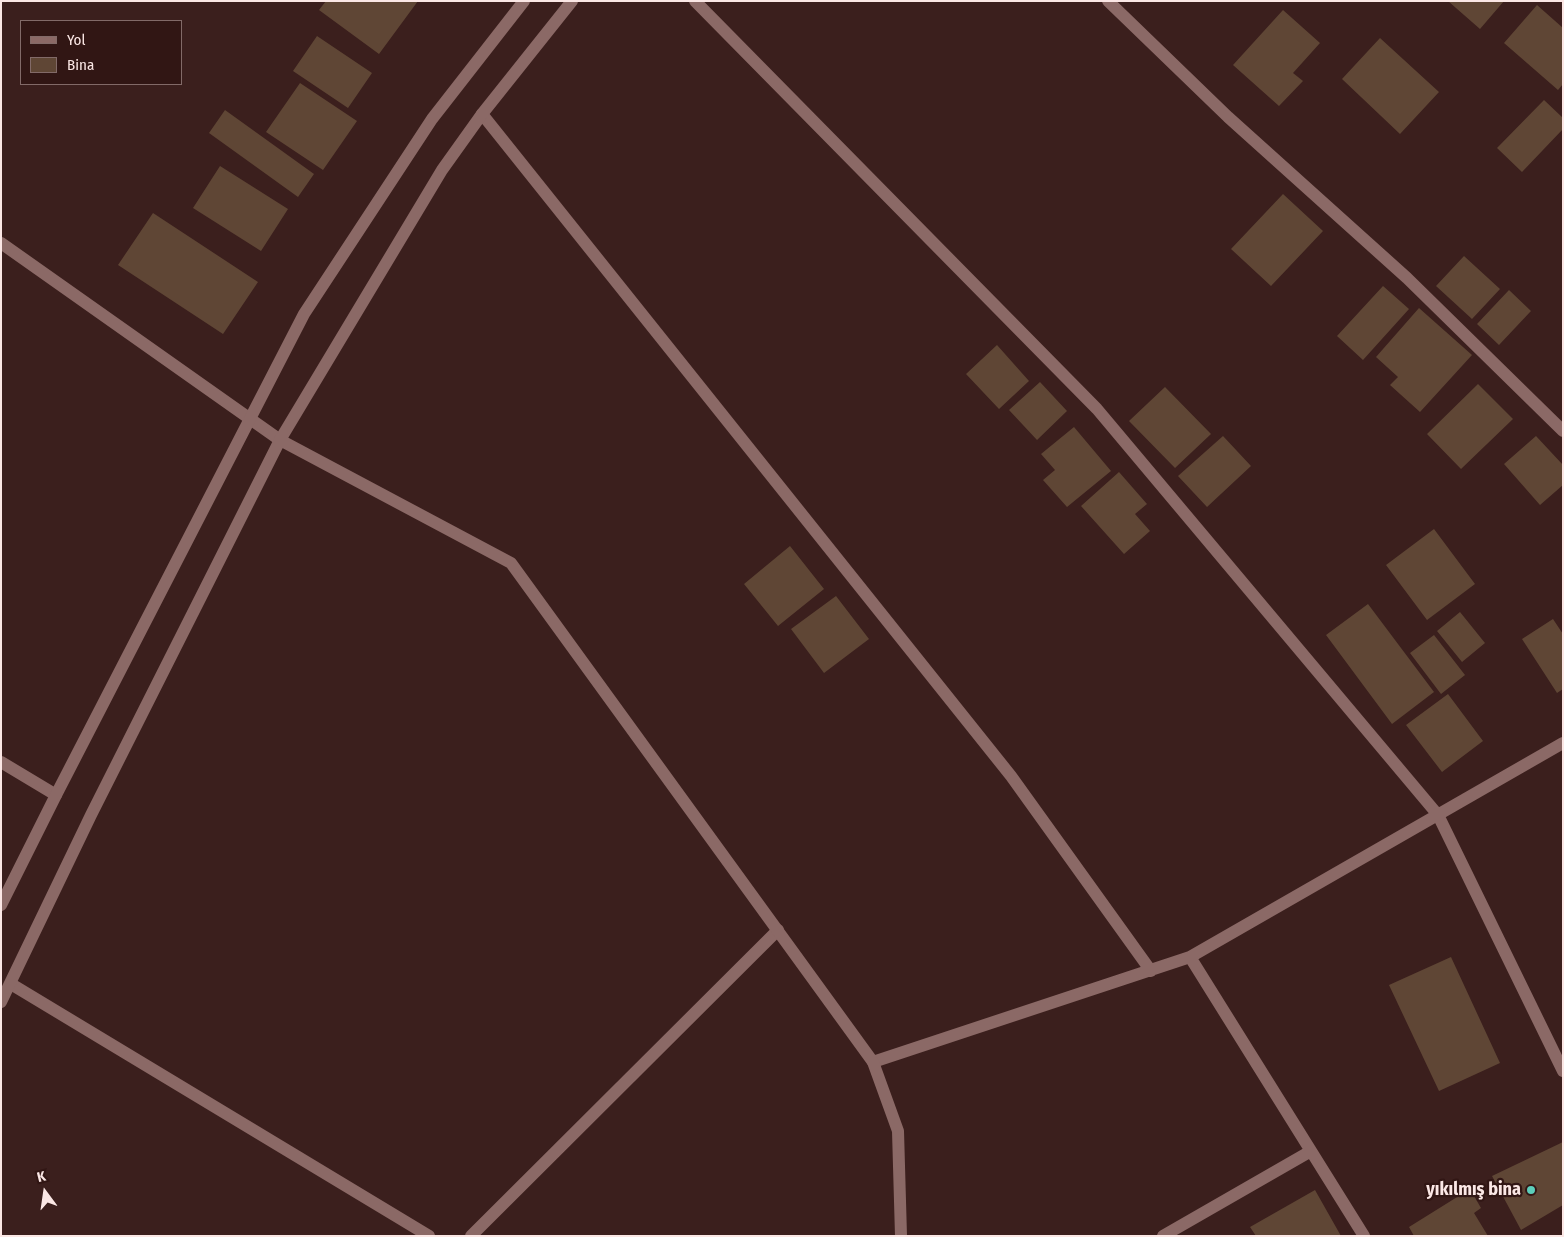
<!DOCTYPE html>
<html>
<head>
<meta charset="utf-8">
<style>
  body { margin:0 }
  #map { position:relative; width:1564px; height:1237px; overflow:hidden; background:#3b1f1d; font-family:"Fira Sans Condensed",sans-serif }
  canvas { display:block }
  .frame { position:absolute; inset:0; border:2px solid #fbe7e5; pointer-events:none }
  .legend { position:absolute; left:20px; top:20px; width:162px; height:65px; box-sizing:border-box; background:#311614; border:1px solid #826a68; margin:0; padding:6px 9px; list-style:none; font-size:15px; color:#fbe7e5 }
  .legend li { display:flex; align-items:center; gap:10px; height:25px }
  .legend b { width:25px; border:1px solid #826a68 }
  .north { position:absolute; left:20px; top:1167px; width:50px; height:50px; -webkit-text-stroke:4px #311614; paint-order:stroke; rotate:346deg; font-size:14px; font-weight:700; line-height:20px; text-align:center; color:#fbe7e5 }
  .north::after { content:''; display:block; margin:auto; width:18px; height:22px; background:#fbe7e5; clip-path:polygon(50% 0,100% 100%,50% 72%,0 100%) }
</style>
</head>
<body>
<div id="map">
<canvas width="1564" height="1237"></canvas>
<div class="frame"></div>
<ul class="legend">
<li><b style="height:6px;background:#8b6966"></b>Yol</li>
<li><b style="height:14px;background:#5f4635"></b>Bina</li>
</ul>
<div class="north">K</div>
</div>
<script>
const ctx = document.querySelector('canvas').getContext('2d');
ctx.lineJoin = 'round';
function fillPath(path, color) { ctx.fillStyle = color; ctx.fill(path, 'evenodd'); }
function trace(path, color, width, dash) { ctx.strokeStyle = color; ctx.lineWidth = width; ctx.lineCap = dash ? 'butt' : 'round'; ctx.setLineDash(dash || []); ctx.stroke(path); }
function drawText(font, color, halo, rows, align = 'center') {
  ctx.font = font + ' "Fira Sans Condensed",sans-serif'; ctx.lineWidth = 4.5; ctx.setLineDash([]); ctx.textBaseline = 'middle'; ctx.strokeStyle = halo; ctx.fillStyle = color; for (const [text, x, y, turn = 0] of rows) {
    ctx.save(); ctx.translate(x, y); ctx.rotate((+turn || 0) * Math.PI / 180); ctx.textAlign = isNaN(turn) ? turn : align; if (halo) ctx.strokeText(text, 0, 0); ctx.fillText(text, 0, 0); ctx.restore();
  }
}
fillPath(new Path2D(`
  M326,1H418L379,54L319,10Z
  M1448,1H1504L1480,29Z
  M1537,5L1563,28V84L1558,90L1504,43Z
  M1283,10L1320,43L1293,73L1303,81L1279,106L1233,65Z
  M317,36L372,73L348,108L293,71Z
  M1380,38L1439,92L1400,134L1342,79Z
  M300,83L357,121L323,170L266,132Z
  M1544,100L1563,118V129L1522,172L1497,148Z
  M225,110L314,174L298,197L209,133Z
  M220,166L288,209L261,251L193,208Z
  M1283,194L1323,231L1271,286L1231,249Z
  M153,213L258,282L223,334L118,265Z
  M1464,256L1500,289L1472,319L1436,286Z
  M1383,286L1409,309L1363,360L1337,336Z
  M1509,290L1531,311L1499,345L1477,324Z
  M1419,308L1472,355L1420,412L1390,385L1398,377L1376,357Z
  M997,345L1029,381L999,409L966,374Z
  M1040,382L1067,411L1037,440L1009,410Z
  M1478,384L1513,419L1461,469L1427,434Z
  M1165,387L1211,434L1175,468L1129,421Z
  M1074,427L1111,471L1067,507L1043,480L1055,470L1041,454Z
  M1223,436L1251,466L1207,507L1178,476Z
  M1536,436L1563,465V485L1540,505L1504,464Z
  M1119,472L1147,504L1135,514L1150,531L1124,554L1081,506Z
  M1434,529L1475,584L1427,620L1386,565Z
  M790,546L824,589L778,626L744,584Z
  M836,596L869,639L824,673L791,629Z
  M1368,604L1434,692L1392,724L1326,635Z
  M1460,612L1485,643L1462,662L1437,631Z
  M1553,619L1563,634V689L1557,693L1522,639Z
  M1434,635L1465,675L1441,694L1410,653Z
  M1448,694L1483,741L1442,772L1406,725Z
  M1451,957L1500,1063L1439,1091L1389,985Z
  M1563,1142V1205L1521,1230L1492,1176Z
  M1470,1189L1481,1208L1474,1213L1488,1236H1414L1409,1227Z
  M1315,1190L1341,1236H1256L1250,1227Z`), '#5f4635');
trace(new Path2D(`
  M695,1L1097,409L1438,815L1563,1071
  M1108,1L1228,117L1407,278L1563,431
  M482,114L1011,776L1151,971
  M1,243L280,440
  M1,762L56,795
  M1190,957L1364,1236
  M11,984L429,1236
  M873,1062L1190,957L1563,743
  M471,1236L778,930
  M1163,1236L1311,1151`), '#8b6966', 12);
trace(new Path2D(`
  M280,440L511,563L873,1062L898,1131L901,1236
  M1,905L56,795L304,314L432,119L524,1
  M1,1002L91,815L280,440L442,170L482,114L572,1`), '#8b6966', 12);
for (const [x, y, r, color] of [
  [1531,1190,5,"#5cceba"]
]) { const dot = new Path2D(); dot.arc(x, y, r, 0, 2 * Math.PI); ctx.fillStyle = color; ctx.fill(dot); trace(dot, '#311614', 2); }
drawText('bold 18px', '#fbe7e5', '#311614', [
  ["yıkılmış bina",1521,1190]
], 'right');
</script>
</body>
</html>
